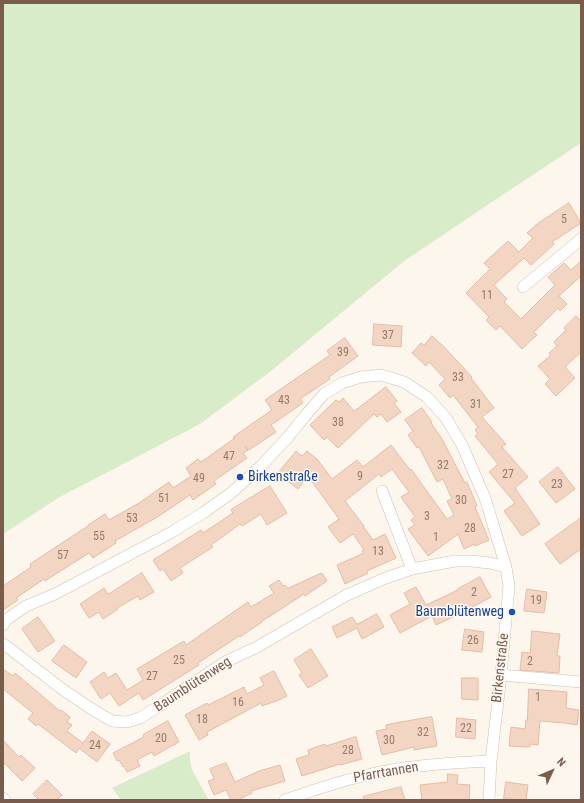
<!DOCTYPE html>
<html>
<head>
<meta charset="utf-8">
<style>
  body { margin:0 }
  #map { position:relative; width:584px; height:803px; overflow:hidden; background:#fdf6ec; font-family:"Roboto Condensed",sans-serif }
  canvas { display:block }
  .frame { position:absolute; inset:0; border:4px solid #7a5c4d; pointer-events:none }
  .north { position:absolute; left:532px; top:751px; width:40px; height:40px; -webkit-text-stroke:3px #fffaf3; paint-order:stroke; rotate:46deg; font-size:11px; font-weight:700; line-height:16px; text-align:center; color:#7a5c4d }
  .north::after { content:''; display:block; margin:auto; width:14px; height:18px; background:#7a5c4d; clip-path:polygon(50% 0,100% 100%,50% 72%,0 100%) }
</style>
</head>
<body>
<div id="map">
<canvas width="584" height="803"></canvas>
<div class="frame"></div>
<div class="north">N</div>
</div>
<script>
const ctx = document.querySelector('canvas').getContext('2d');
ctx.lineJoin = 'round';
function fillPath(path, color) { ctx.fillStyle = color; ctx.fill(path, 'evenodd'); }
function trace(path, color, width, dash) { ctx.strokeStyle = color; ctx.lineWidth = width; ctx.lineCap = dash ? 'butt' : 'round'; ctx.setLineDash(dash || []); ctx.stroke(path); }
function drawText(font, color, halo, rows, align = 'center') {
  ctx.font = font + ' "Roboto Condensed",sans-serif'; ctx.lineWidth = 3; ctx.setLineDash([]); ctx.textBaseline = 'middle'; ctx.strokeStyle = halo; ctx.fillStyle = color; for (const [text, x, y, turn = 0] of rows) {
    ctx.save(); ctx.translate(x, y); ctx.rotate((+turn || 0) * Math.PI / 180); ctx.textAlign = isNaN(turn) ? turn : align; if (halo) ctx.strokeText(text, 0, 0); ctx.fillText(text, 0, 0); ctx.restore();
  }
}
fillPath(new Path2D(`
  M3,3H581V143L486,206L403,262L271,371L200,424L58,498L3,534Z
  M190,751V761L192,770L209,800H121L112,788Z`), '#d8ecc9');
const building = new Path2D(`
  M569,203L581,223L552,242L554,244L531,265L524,258L494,285L507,299L504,302L521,319L555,285L548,277L564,263L571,270L581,261V276L559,296L567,304L560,311L558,308L534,332L537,335L522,349L500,326L496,330L486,320L489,317L466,293L490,269L484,263L508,241L519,252L533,238L527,233L537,224Z
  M576,316L581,321V352L565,367L575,378L556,396L545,384L550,379L538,366L551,355L549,353L557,346L554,342L566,330L564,328Z
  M374,324L402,326L401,347L373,345Z
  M432,336L444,347L472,377L471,378L494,408L482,417L506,444L502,447L528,477L515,488L540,524L522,536L504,511L515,503L489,472L498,464L475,436L478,434L475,430L478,427L453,395L450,398L439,385L445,379L429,362L426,366L412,353L421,343L424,345Z
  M345,338L358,356L329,377L330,379L300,399L303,403L271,425L276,432L249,450L245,447L248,450L243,453L247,458L214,481L216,484L193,500L190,495L159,516L115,541L116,543L93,558L89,553L45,581L44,579L16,598L18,600L3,610V586L31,567L30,564L88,526V525L105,514L109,520L139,503L169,482L173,488L191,476L186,468L198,459L201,462L235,438L233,437L272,410L265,400L330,355L327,351Z
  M386,387L397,401L394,403L401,412L387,422L381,414L377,417L374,414L338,448L327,437L324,440L310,425L336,400L339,402L343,398L354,411Z
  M422,408L432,422L431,423L442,439L465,483L467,482L477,506L475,507L489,540L475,546L474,544L464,549L458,534L428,556L408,529L415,525L411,520L415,517L401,497L409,492L392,469L381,477L379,474L345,501L364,526H363L373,540L385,534L396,558L367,571L368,573L345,584L337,565L364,553L362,551L364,550L353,534L340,543L328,527L339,519L308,476L298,489L278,473L296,451L302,456L307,451L317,459L332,479L357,460L363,467L391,445L410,470L411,469L447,519L454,515L447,501L452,499L443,479L437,482L419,447L417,448L408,435L413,431L405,420Z
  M558,467L575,489L556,503L539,482Z
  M270,486L287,513L267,525L261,514L242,526L240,524L211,545L213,547L180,568L183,573L171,581L163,569L160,571L153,560L201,530L203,533L233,513L231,510Z
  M581,518V549L560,564L545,544Z
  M142,573L154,592L140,600L138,596L117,608L118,609L103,619L99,612L89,618L80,604L104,588L108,594Z
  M322,573L327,581L305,596L304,594L261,622H262L240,637L239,636L198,663L199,665L143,700L139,693L119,706L110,693L101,699L90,682L104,672L108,678L116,673L127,690L143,680L137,669L184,641L186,645L248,602L251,607L274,593L269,586L279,580L283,586L285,585L288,588Z
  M480,577L491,597L462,613L436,625L432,616L400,633L390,615L410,604L404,593L416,587L426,605L458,590V589Z
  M527,589L547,592L544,613L524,611Z
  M377,614L384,627L362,639L357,628L337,638L332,627L352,617L357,624Z
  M38,617L55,641L38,652L22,629Z
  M465,629L484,632L482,652L462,650Z
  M532,631L560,634L557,656H560L559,673L520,670L522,652L530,653Z
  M64,645L87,662L76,678L52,661Z
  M311,649L328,676L308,688L299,675L302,673L294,660Z
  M3,669L13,676L15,673L60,711L61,710L70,717L67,722L72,725L67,731L83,743L92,731L110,744L97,762L79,748L76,753L38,724L36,726L28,719L33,713L3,689Z
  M274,671L287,696L279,700L262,706L261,703L207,732L208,735L199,740L185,715L207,703L208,705L244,687L247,694L264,685L260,678Z
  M462,678H478V700L462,699Z
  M529,689L567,692L566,708L579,710L577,725L565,723L540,721L538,745L530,744V747L509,746L511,727L525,729L526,720H527Z
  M432,717L437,746L414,750V747L382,755L376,731L387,729L386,725L395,723Z
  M457,718L476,720L475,739L456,737Z
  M168,721L179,742L154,756L152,752L137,760L140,766L127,772L124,766L123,767L119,760L117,761L113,753L144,737L143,735Z
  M356,737L362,759L340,765V764L302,776L296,759L309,755L308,750L325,744V746Z
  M3,740L19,757L21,755L35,768L22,781L3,762Z
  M226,763L235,782L259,771L280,765L285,781L251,791L252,793L237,800H231L226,790L214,795L208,781L214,779L210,769Z
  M448,774L458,775L457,784L470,785L469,800H422L420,785L447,782Z
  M47,780L62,795L57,800H39L33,794Z
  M506,782L528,785L526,800L504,799Z
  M401,787L405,800H364L363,797Z`);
fillPath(building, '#f3d5c3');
trace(building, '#e6bba3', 1);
const street = new Path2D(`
  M523,287L581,239
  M382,491L412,569
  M3,625L6,620L26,606L55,594L172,532L203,513L230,494L261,466L288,437L305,416L324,394L342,383L361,377L381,375L404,382L427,397L446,418L462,445L485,498L506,567L509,586L501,675L491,761L489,800
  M3,644L9,648L62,689L87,706L112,721L127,722L140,718L156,708L225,662L257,647L345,596L383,579L412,569L455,561H471L490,563L506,567
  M501,675L581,682
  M3,798L5,800
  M285,800C308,792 331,784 355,778C399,766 445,763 491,761`);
trace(street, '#d1beb0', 12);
trace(street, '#fff', 11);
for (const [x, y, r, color] of [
  [240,477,4,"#1a4fb4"],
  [512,612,4,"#1a4fb4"]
]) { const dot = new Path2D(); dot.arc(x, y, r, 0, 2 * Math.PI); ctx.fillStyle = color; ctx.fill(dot); trace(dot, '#fffaf3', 1.5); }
drawText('12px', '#987a6a', null, [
  ["5",564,220],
  ["11",487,296],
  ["37",388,336],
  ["39",343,353],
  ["33",458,378],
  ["43",284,401],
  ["31",476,405],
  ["38",338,423],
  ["47",229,457],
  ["32",443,466],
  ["27",508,475],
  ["9",360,477],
  ["49",199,479],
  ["23",557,485],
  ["51",164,499],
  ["30",461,501],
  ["3",427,517],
  ["53",132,519],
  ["28",470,529],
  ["55",99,537],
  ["1",436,538],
  ["13",378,552],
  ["57",63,556],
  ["2",474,593],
  ["19",536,601],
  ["26",473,641],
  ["25",179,661],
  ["2",530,662],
  ["27",152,677],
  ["1",538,698],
  ["16",238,703],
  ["18",202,720],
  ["22",466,729],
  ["32",423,733],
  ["20",161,739],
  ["30",389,741],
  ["24",95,746],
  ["28",348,751]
]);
drawText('14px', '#164399', '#fffaf3', [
  ["Birkenstraße",248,477],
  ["Baumblütenweg",504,612,"right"]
], 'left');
drawText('14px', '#7a5c4d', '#fffaf3', [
  ["Birkenstraße",501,668,-84],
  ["Baumblütenweg",193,685,-33],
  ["Pfarrtannen",386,773,-10]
]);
</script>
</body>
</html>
